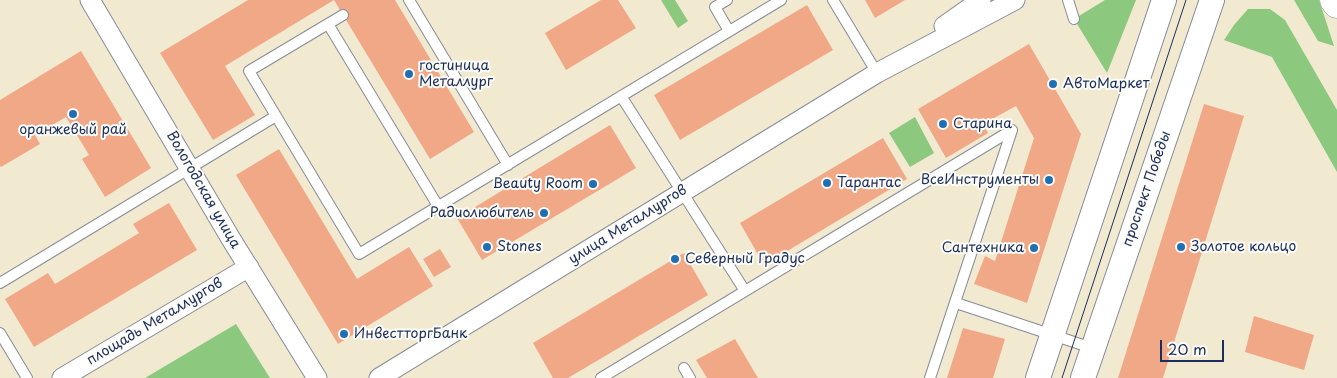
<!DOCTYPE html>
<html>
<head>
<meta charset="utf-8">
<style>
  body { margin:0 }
  #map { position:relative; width:1337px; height:378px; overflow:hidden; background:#f2e9d1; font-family:"Playpen Sans",sans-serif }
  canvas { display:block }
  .scale { position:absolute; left:1160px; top:340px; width:64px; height:22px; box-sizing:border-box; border:2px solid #1b2f5e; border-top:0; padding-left:6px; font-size:15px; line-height:18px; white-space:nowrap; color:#1b2f5e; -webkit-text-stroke:4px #fdfcf7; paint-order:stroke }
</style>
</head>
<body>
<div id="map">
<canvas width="1337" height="378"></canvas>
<div class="scale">20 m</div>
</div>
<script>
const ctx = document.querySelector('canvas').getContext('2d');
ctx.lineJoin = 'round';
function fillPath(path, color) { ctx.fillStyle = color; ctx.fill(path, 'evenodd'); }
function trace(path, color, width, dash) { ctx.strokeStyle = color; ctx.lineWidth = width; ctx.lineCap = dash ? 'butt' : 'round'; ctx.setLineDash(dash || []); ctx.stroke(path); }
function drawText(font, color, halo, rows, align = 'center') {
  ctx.font = font + ' "Playpen Sans",sans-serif'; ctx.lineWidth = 4; ctx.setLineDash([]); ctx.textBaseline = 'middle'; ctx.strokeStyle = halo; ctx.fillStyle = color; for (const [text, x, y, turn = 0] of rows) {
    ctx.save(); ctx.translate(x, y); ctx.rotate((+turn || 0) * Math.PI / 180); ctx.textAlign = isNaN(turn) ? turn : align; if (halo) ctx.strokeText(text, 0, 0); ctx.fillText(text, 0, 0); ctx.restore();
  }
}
fillPath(new Path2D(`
  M661,0H675L688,21L678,28Z
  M1105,0H1136L1107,73L1074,19Z
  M1294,0H1319L1334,46L1318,41Z
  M1248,9H1270L1285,20L1337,110V172L1272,57L1224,40L1234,25Z
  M915,117L934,153L910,167L889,133Z
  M236,324L270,378H145Z`), '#8cc87e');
fillPath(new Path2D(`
  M248,0H395L474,132L430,159L334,0L225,66L255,115L213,140L160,53Z
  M601,0H618L636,28L566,70L545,33Z
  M865,0H905L875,18Z
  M807,5L833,50L680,140L654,95Z
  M1029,44L1081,134L1027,303L974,284L985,256L995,261L1034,138L1016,106L983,124L988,133L946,158L918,109Z
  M81,51L151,168L105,197L82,159L89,155L66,117L35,135L40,144L1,167L0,166V100Z
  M1204,104L1244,116L1163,378H1118Z
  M610,125L636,168L482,260L457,218Z
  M883,138L907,179L764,265L740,223Z
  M279,149L357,279L409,247L433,286L338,344L236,175Z
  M169,203L197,250L34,347L5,299L48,273L55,284L139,233L133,224Z
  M440,249L451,267L434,277L423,259Z
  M684,253L708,295L568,378H553L533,343Z
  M1254,316L1314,335L1304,370L1245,352Z
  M963,328L1005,339L993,378H947Z
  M735,339L758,378H707L696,360Z`), '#f0a887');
const service = new Path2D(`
  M409,0L508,165
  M727,0L715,7L729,31
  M833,0L877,73
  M1068,0L1074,19
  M328,24L438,206
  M621,96L745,291
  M276,116L249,71L343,15
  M0,283L276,116L359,254L781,0
  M956,303L1092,348
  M0,333L27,378
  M684,368L690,378
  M601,378L1012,130
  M930,378L1012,130`);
const minor = new Path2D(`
  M90,0L231,239L317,378
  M944,26L981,0
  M62,378L249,267
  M379,378L877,73L1015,0`);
const tertiary = new Path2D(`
  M1038,378L1164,0
  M1083,378L1212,0`);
const primary = new Path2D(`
  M1334,0L1337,4`);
trace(service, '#868c98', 12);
trace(minor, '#868c98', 21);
trace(tertiary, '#868c98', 26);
trace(primary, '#868c98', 29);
trace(service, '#fff', 10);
trace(minor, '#fff', 19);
trace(tertiary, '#fff', 24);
trace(primary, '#fff', 28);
trace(new Path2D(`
  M1062,378L1186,0`), '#1b2f5e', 1);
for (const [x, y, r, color] of [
  [409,74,5,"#1f6fb2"],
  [1053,84,5,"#1f6fb2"],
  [73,114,5,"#1f6fb2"],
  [943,124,5,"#1f6fb2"],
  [1049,180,5,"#1f6fb2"],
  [827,183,5,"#1f6fb2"],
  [593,184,5,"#1f6fb2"],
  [544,213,5,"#1f6fb2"],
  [487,247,5,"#1f6fb2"],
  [1181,247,5,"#1f6fb2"],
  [1034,248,5,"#1f6fb2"],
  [675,259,5,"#1f6fb2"],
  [344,334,5,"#1f6fb2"]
]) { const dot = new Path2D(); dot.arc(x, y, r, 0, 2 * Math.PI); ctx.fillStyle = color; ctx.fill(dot); trace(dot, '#fdfcf7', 2); }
drawText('14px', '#1b2f5e', '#fdfcf7', [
  ["гостиница",419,66],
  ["Металлург",419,82],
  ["АвтоМаркет",1063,84],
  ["Старина",953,124],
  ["оранжевый рай",73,130,"center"],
  ["ВсеИнструменты",1039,180,"right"],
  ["Тарантас",837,183],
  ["Beauty Room",583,184,"right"],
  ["Радиолюбитель",534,213,"right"],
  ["Stones",497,247],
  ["Золотое кольцо",1191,247],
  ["Сантехника",1024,248,"right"],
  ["Северный Градус",685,259],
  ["ИнвестторгБанк",354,334]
], 'left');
drawText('14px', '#1b2f5e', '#fdfcf7', [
  ["проспект Победы",1147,189,-71],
  ["Вологодская улица",203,190,60],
  ["улица Металлургов",628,225,-32],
  ["площадь Металлургов",155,322,-31]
]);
</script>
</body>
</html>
